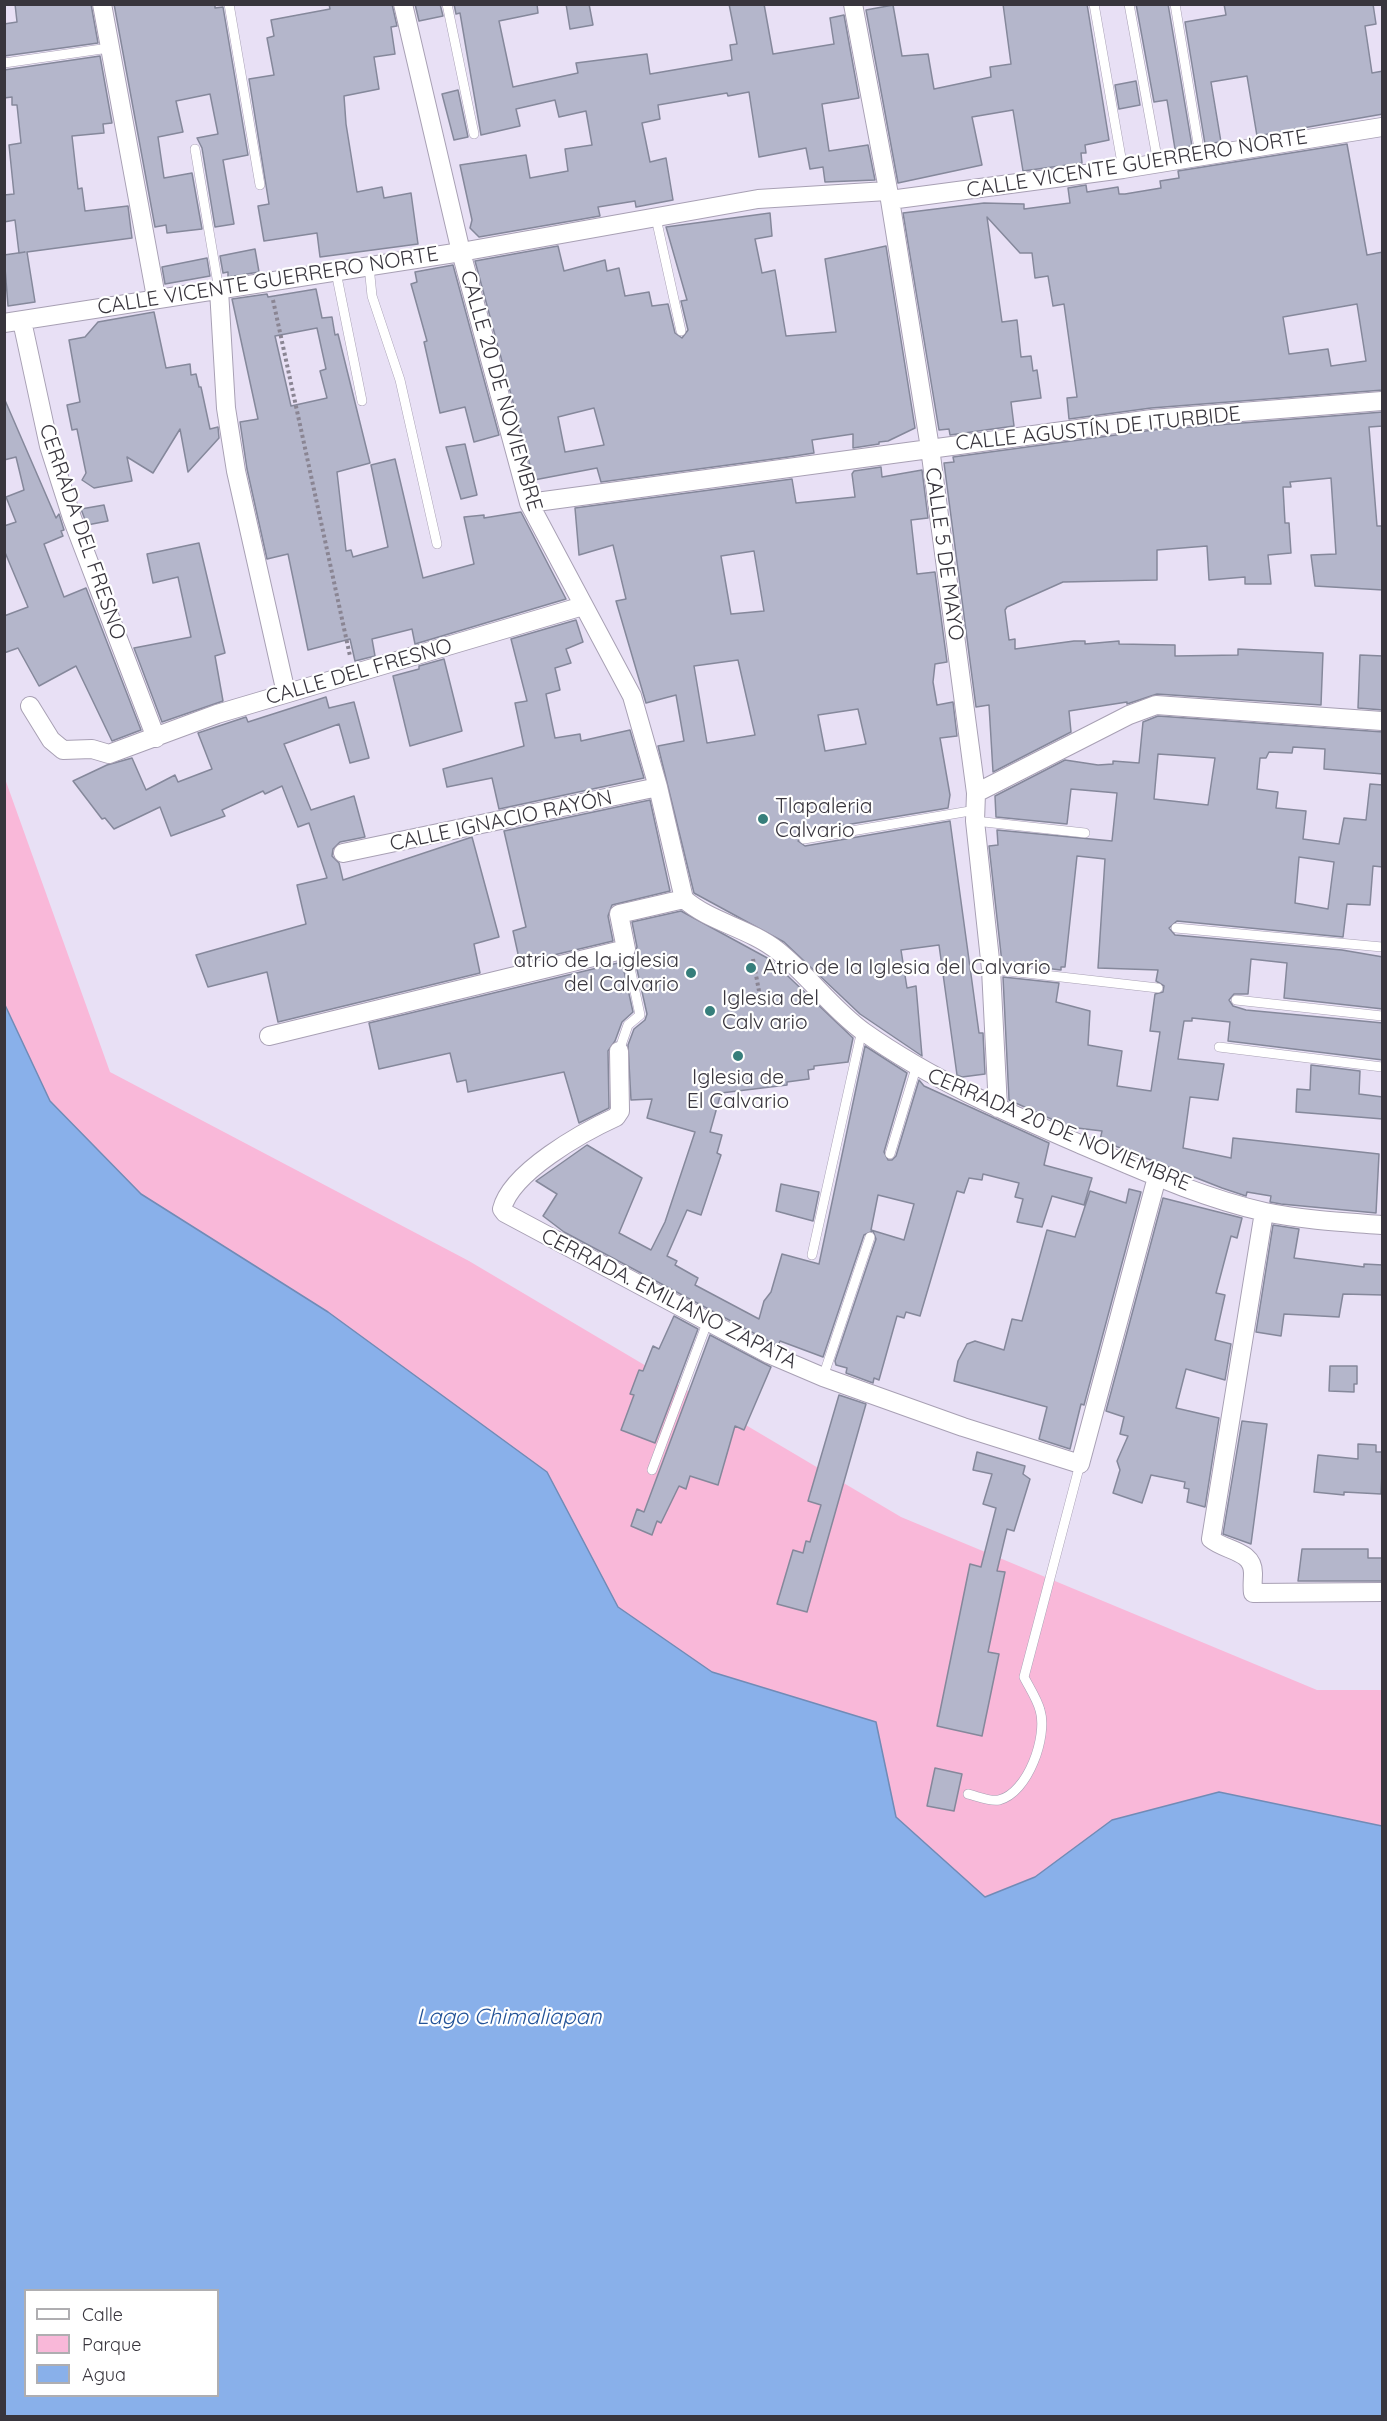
<!DOCTYPE html>
<html>
<head>
<meta charset="utf-8">
<style>
  body { margin:0 }
  #map { position:relative; width:1387px; height:2421px; overflow:hidden; background:#e8e0f5; font-family:Quicksand,sans-serif }
  canvas { display:block }
  .frame { position:absolute; inset:0; border:6px solid #38353d; pointer-events:none }
  .legend { position:absolute; left:24px; top:2289px; width:195px; height:108px; box-sizing:border-box; background:#fff; border:2px solid #afaeb1; margin:0; padding:8px 10px; list-style:none; font-size:18px; color:#38353d }
  .legend li { display:flex; align-items:center; gap:12px; height:30px }
  .legend b { width:30px; border:2px solid #afaeb1 }
</style>
</head>
<body>
<div id="map">
<canvas width="1387" height="2421"></canvas>
<div class="frame"></div>
<ul class="legend">
<li><b style="height:8px;background:#fff"></b>Calle</li>
<li><b style="height:16px;background:#f9b8d9"></b>Parque</li>
<li><b style="height:16px;background:#89b0ea"></b>Agua</li>
</ul>
</div>
<script>
const ctx = document.querySelector('canvas').getContext('2d');
ctx.lineJoin = 'round';
function fillPath(path, color) { ctx.fillStyle = color; ctx.fill(path, 'evenodd'); }
function trace(path, color, width, dash) { ctx.strokeStyle = color; ctx.lineWidth = width; ctx.lineCap = dash ? 'butt' : 'round'; ctx.setLineDash(dash || []); ctx.stroke(path); }
function drawText(font, color, halo, rows, align = 'center') {
  ctx.font = font + ' Quicksand,sans-serif'; ctx.lineWidth = 4.5; ctx.setLineDash([]); ctx.textBaseline = 'middle'; ctx.strokeStyle = halo; ctx.fillStyle = color; for (const [text, x, y, turn = 0] of rows) {
    ctx.save(); ctx.translate(x, y); ctx.rotate((+turn || 0) * Math.PI / 180); ctx.textAlign = isNaN(turn) ? turn : align; if (halo) ctx.strokeText(text, 0, 0); ctx.fillText(text, 0, 0); ctx.restore();
  }
}
fillPath(new Path2D(`
  M4,776L110,1072L469,1261L901,1517L1317,1690H1382V2416H5ZM26,2290H218V2396H26Z`), '#f9b8d9');
const water = new Path2D(`
  M5,1005L50,1101L141,1194L328,1312L547,1472L618,1607L712,1672L876,1722L896,1817L985,1897L1035,1877L1112,1820L1219,1792L1382,1826V2416H5ZM26,2290H218V2396H26Z`);
fillPath(water, '#89b0ea');
trace(water, '#718bb6', 1.5);
const building = new Path2D(`
  M15,4H91L98,43L4,56V24L17,22Z
  M114,4H215V8L223,7L248,155L223,160L234,224L215,227L202,148L197,138L218,134L210,94L176,101L183,132L158,137L164,178L192,173L202,229L167,233L166,225L155,227Z
  M329,4H392L397,26L391,27L395,54L374,57L379,89L344,96L346,124L357,192L382,187L384,198L411,193L418,244L320,257L317,233L264,241L258,206L269,204L249,79L274,75L267,38L274,36L271,20L330,9Z
  M415,4H440L443,16L419,21Z
  M454,4H537L538,13L499,21L513,87L578,73L576,63L647,54L650,74L732,60L730,45L737,44L729,4H764L773,54L834,44L830,18L844,15L859,98L822,104L829,151L868,145L875,180L825,182L823,167L810,169L806,148L759,157L749,92L728,96L727,93L658,105L660,119L642,123L650,162L666,158L673,200L636,207L635,201L598,207L600,216L479,237L470,228L472,220L460,165L526,155L530,178L568,171L565,149L592,145L586,111L559,117L555,100L516,109L520,126L481,135L460,13L456,14Z
  M566,4H589L593,25L570,29Z
  M1003,4H1087L1109,140L1085,145L1086,153H1081L1082,163L1023,171L1013,110L972,117L982,165L898,183L866,10L893,5L902,56L928,54L934,89L991,77L990,67L1011,64Z
  M1136,4H1168L1192,146L1175,149L1167,100L1154,102Z
  M1224,4H1373L1376,24L1365,26L1372,73L1383,71V114L1257,136L1247,76L1211,82L1221,142L1205,144L1185,22L1226,15Z
  M100,56L112,123L103,124L104,133L72,136L78,189L82,188L85,211L128,206L132,238L27,252L35,302L8,306L4,255L25,252L19,253L15,220L4,222V195L14,194L9,145L21,143L17,105H12V97L4,98V70Z
  M1136,81L1140,105L1119,109L1115,85Z
  M458,90L468,137L454,140L442,94Z
  M1347,144L1367,255L1383,252V390L1151,408L1069,419L1067,398L1077,397L1064,304L1053,306L1048,276L1035,278L1032,253H1020L987,217L1002,322L1017,320L1021,357L1031,356L1033,371L1037,370L1041,398L1011,402L1014,426L950,435L949,429L939,430L903,213L984,203L1024,204V209L1070,203L1068,188L1086,185L1087,192L1118,187L1119,194H1125L1161,188L1160,181L1179,178L1178,171ZM1357,304L1366,361L1331,366L1328,349L1289,354L1283,317Z
  M770,213L772,236L755,239L762,273L775,270L786,336L836,332L825,259L886,246L915,428L888,441L879,442V444L853,448V434L812,440L814,453L788,457L601,482L597,468L534,480L475,261L558,246L564,271L605,260L607,271L619,268L625,296L649,292L652,306L668,304L675,333L682,338L688,330L681,301L687,300L666,227ZM594,408L604,445L565,452L558,417Z
  M255,249L259,272L228,277V272L223,273L220,256Z
  M207,258L210,276L165,284L162,267Z
  M453,265L499,435L474,442L465,407L440,413L424,342L427,341L411,284L417,282L415,272Z
  M316,289L322,318L332,317L335,335L338,334L370,463L337,472L346,551L351,550L353,557L388,547L371,465L395,459L423,578L474,564L464,517L484,515V518L521,512L566,599L415,644L412,629L372,639L375,656L355,661L350,639L308,650L288,554L267,559L247,469L240,422L258,419L232,299L267,294L268,297ZM317,328L326,369L320,371L327,398L291,406L275,336Z
  M154,312L166,368L190,364L191,375L196,374L199,387H201L210,429L218,427L219,438L188,472L180,429L153,473L127,457L132,481L94,488L82,480L86,473L77,429L72,430L67,405L80,402L69,340L85,337L98,322Z
  M4,398L56,518L59,514L64,530L61,531L63,536L44,544L64,597L86,588L141,730L112,741L76,666L39,686L18,648L4,653V616L28,607L4,550V526L16,522L6,497L24,490L16,457L4,460Z
  M1383,412V426L1369,427L1377,526H1383V590L1315,586L1311,555L1336,554L1331,478L1290,482L1291,487H1283L1285,523H1289L1291,553L1268,555L1271,584H1245V577L1209,580L1207,546L1157,550V580L1063,582L1007,607L1005,610L1009,640L1015,639V649L1074,641H1085V644L1119,641V644L1175,645V656L1238,655V649L1323,653L1321,705L1157,694L1127,704V702L1069,711L1071,732L993,772L989,705L976,707L944,463L954,462L953,457L1153,430Z
  M465,444L477,495L461,499L446,447Z
  M881,467L882,477L922,470L928,518L911,520L917,574L935,572L947,662L935,664L933,682L937,705L953,702L957,736L940,738L950,795L948,808L803,832L798,841L805,846L950,821L979,1033H983L985,1074L962,1077L957,1075L939,945L901,950L907,988L916,986L922,1056L860,1014L784,942L694,893L658,746L684,741L676,695L646,703L616,601L626,599L613,545L579,555L575,508L792,479L796,503L855,497L852,474L854,471ZM754,551L764,611L731,614L721,556ZM738,660L755,735L707,743L694,666ZM858,709L866,744L825,751L818,715Z
  M104,505L108,521L87,525L81,509Z
  M199,543L225,653L215,656L223,701L162,722L134,648L191,637L178,577L153,583L147,554Z
  M576,620L583,642L566,649L571,663L555,668L560,690L546,694L555,738L580,734L581,741L630,730L644,778L499,809L492,778L447,787L443,769L524,746L515,703L527,701L511,639Z
  M1360,655L1383,656V710L1358,708Z
  M444,659L462,731L410,746L393,676L419,669V666Z
  M326,697L329,708L354,702L369,758L350,763L339,724L284,744L311,810L354,796L365,837L340,842L333,849L332,856L339,863L343,880L472,837L499,937L474,944L480,973L278,1022L267,972L208,987L196,955L306,924L297,885L327,878L309,823L298,827L282,786L265,794L263,791L222,810L225,816L171,836L160,807L114,829L105,818L102,819L73,781L107,765L132,758L146,790L175,775L178,782L212,769L198,733L246,717L248,722Z
  M1158,716L1383,732V774L1324,769L1325,749L1293,747L1292,753L1269,752L1266,758H1260L1257,789L1278,792L1276,808L1306,811L1303,839L1339,844L1344,818L1366,820L1370,784L1383,785V867L1373,866L1370,905L1347,904L1343,937L1177,921L1169,928L1175,935L1342,950L1383,957V1009L1284,998L1287,963L1251,959L1248,994H1234L1229,1000L1233,1006L1246,1010L1383,1023V1060L1228,1041L1230,1022L1192,1018V1021H1184L1178,1059L1224,1064L1218,1100L1190,1097L1183,1148L1231,1158L1233,1138L1379,1154L1376,1213L1281,1204L1270,1202L1271,1196L1247,1192L1246,1196L1222,1188L1100,1140L1102,1131L1069,1127L1009,1100L1003,977L1059,983L1056,1002L1090,1011L1088,1045L1122,1051L1117,1086L1151,1091L1160,1032L1150,1031L1155,994L1163,992L1164,986L1156,981L1158,970L1098,968L1105,859L1077,856L1065,967H1061V970L1002,963L989,846L998,845L997,830L1112,841L1117,793L1071,789L1067,824L996,817L995,796L1065,760L1098,765L1113,764V761L1139,763L1143,722ZM1158,754L1215,758L1208,805L1154,799ZM1299,857L1334,862L1328,909L1295,903Z
  M650,800L670,891L612,905L608,916L613,941L520,963L513,931L526,927L504,831Z
  M681,911L771,960L853,1038L848,1062L814,1066V1069L808,1070L809,1079L787,1082V1085L721,1093L710,1132L722,1135L717,1153L721,1155L701,1215L687,1210L667,1256L677,1261L675,1265L698,1278L695,1285L759,1319L764,1301L771,1292L782,1254L819,1264L865,1046L907,1073L884,1152L888,1160H892L896,1156L919,1080L924,1086L1049,1143L1044,1165L1092,1178L1084,1205L1052,1196L1042,1227L1017,1222L1023,1199L1015,1197L1019,1183L983,1174L982,1180L969,1178L964,1193L957,1191L920,1316L906,1312L904,1318L897,1316L879,1380L874,1378L873,1383L846,1373L847,1368L836,1365L835,1361L876,1239L873,1231L864,1235L823,1357L780,1341L778,1346L774,1344L564,1232L543,1216L557,1194L536,1181L587,1145L642,1178L619,1233L651,1250L665,1222L695,1132L647,1118L652,1099L631,1100L628,1045L634,1029L645,1020L647,1014L634,956L637,947L632,922ZM878,1195L914,1204L904,1240L871,1230Z
  M622,962L633,1012L622,1022L615,1041L608,1051L609,1108L579,1123L564,1072L468,1092L466,1080L457,1082L450,1053L379,1069L369,1023Z
  M1311,1065L1360,1071L1359,1094L1383,1097V1119L1296,1112L1297,1089L1310,1090Z
  M781,1184L819,1192L813,1221L776,1211Z
  M1129,1189L1141,1192L1084,1405L1081,1404L1070,1449L1039,1439L1047,1407L954,1381L958,1361L967,1344L975,1341L1004,1350L1012,1319L1022,1321L1047,1230L1075,1237L1090,1191L1126,1203Z
  M1163,1198L1242,1218L1237,1238L1231,1236L1216,1293L1225,1295L1215,1340L1231,1344L1225,1380L1186,1369L1176,1408L1219,1418L1205,1507L1187,1502L1189,1489L1184,1488L1185,1482L1151,1475L1142,1503L1113,1493L1120,1470L1117,1461L1128,1436L1120,1434L1124,1417L1106,1411Z
  M1273,1225L1299,1229L1294,1258L1364,1267V1264L1383,1265V1295L1343,1294L1339,1317L1284,1314L1281,1336L1256,1332Z
  M674,1316L698,1329L655,1443L621,1430L634,1395L630,1394L639,1370L643,1371L653,1346L659,1349Z
  M710,1335L771,1367L744,1430L735,1426L718,1485L690,1476L686,1489L679,1486L661,1523L657,1521L652,1535L631,1526L637,1509L644,1512Z
  M1330,1366H1357V1384H1354V1392L1329,1391Z
  M839,1395L866,1404L807,1612L777,1604L793,1550L803,1553L806,1541L810,1542L821,1505L808,1501Z
  M1242,1421L1267,1424L1251,1544L1223,1534Z
  M1358,1444L1376,1445V1452H1383L1381,1494L1344,1492V1495L1314,1492L1318,1455L1358,1459Z
  M977,1452L1025,1466L1023,1474L1030,1479L1014,1531L1007,1529L997,1571L1005,1572L988,1652L999,1654L982,1736L937,1726L970,1564L981,1567L996,1508L983,1504L992,1474L973,1470Z
  M1302,1549H1368V1558H1383V1581H1298Z
  M935,1768L962,1774L954,1811L927,1806Z`);
fillPath(building, '#b4b6cb');
trace(building, '#85889b', 1.5);
const lane = new Path2D(`
  M229,4L260,185
  M447,4L474,134
  M1094,4L1123,169
  M1129,4L1158,163
  M1175,4L1200,155
  M4,63L109,48
  M195,149L219,290
  M656,218L681,331
  M369,266L372,296L400,380L437,544
  M336,272L362,401
  M975,821L1085,833
  M804,839L976,810
  M1176,928L1382,947
  M991,969L1158,988
  M1236,1000L1382,1016
  M1219,1047L1382,1067
  M619,1051L628,1025L640,1015L626,949
  M890,1154L916,1068
  M812,1255L862,1030
  M823,1377L870,1237
  M652,1470L707,1323
  M968,1794C977,1796 990,1802 999,1800C1028,1793 1048,1736 1040,1710C1037,1699 1029,1687 1024,1677L1080,1464`);
const street = new Path2D(`
  M102,4L156,297
  M403,4L461,252L529,503L632,696L658,787L684,899
  M853,4L890,200L930,448L976,793L975,821L991,969L998,1108
  M890,200L1123,169L1382,127
  M219,290L226,408L236,471L286,693
  M22,321L49,446L72,518L156,738
  M4,323L461,252L758,199L887,191
  M529,503L1152,419L1382,401
  M30,706L51,740L63,750L92,749L109,754L217,714L583,606
  M976,793L1129,715L1156,705L1382,721
  M343,853L658,787
  M684,899C710,922 749,928 778,951C809,976 832,1009 864,1032C932,1080 1006,1112 1082,1145C1141,1170 1202,1198 1265,1212C1303,1220 1343,1222 1382,1225
  M269,1036L626,949L619,914L684,899
  M619,1051L620,1111L616,1117C583,1132 511,1172 502,1209L505,1213L769,1354L823,1377L963,1427L1080,1464L1157,1177
  M1264,1212L1211,1539C1225,1551 1253,1550 1253,1573C1253,1580 1252,1586 1253,1593L1382,1592`);
trace(lane, '#a8a0b4', 10);
trace(street, '#a8a0b4', 20);
trace(new Path2D(`
  M273,300L350,656
  M753,959L759,991`), '#8a8593', 4, [3, 3]);
trace(lane, '#fff', 9);
trace(street, '#fff', 18);
for (const [x, y, r, color] of [
  [763,819,6,"#367e7b"],
  [751,968,6,"#367e7b"],
  [691,973,6,"#367e7b"],
  [710,1011,6,"#367e7b"],
  [738,1056,6,"#367e7b"]
]) { const dot = new Path2D(); dot.arc(x, y, r, 0, 2 * Math.PI); ctx.fillStyle = color; ctx.fill(dot); trace(dot, '#fff', 2); }
drawText('21px', '#38353d', '#fff', [
  ["CALLE VICENTE GUERRERO NORTE",1137,164,-9],
  ["CALLE VICENTE GUERRERO NORTE",268,281,-9],
  ["CALLE 20 DE NOVIEMBRE",501,391,74],
  ["CALLE AGUSTÍN DE ITURBIDE",1098,429,-6],
  ["CERRADA DEL FRESNO",82,532,71],
  ["CALLE 5 DE MAYO",944,554,82],
  ["CALLE DEL FRESNO",359,672,-16],
  ["CALLE IGNACIO RAYÓN",501,821,-12],
  ["CERRADA 20 DE NOVIEMBRE",1059,1130,23],
  ["CERRADA. EMILIANO ZAPATA",669,1299,27]
]);
drawText('21px', '#38353d', '#fff', [
  ["Tlapaleria",775,807],
  ["Calvario",775,831],
  ["atrio de la iglesia",679,961,"right"],
  ["del Calvario",679,985,"right"],
  ["Atrio de la Iglesia del Calvario",763,968],
  ["Iglesia del",722,999],
  ["Calv ario",722,1023],
  ["Iglesia de",738,1078,"center"],
  ["El Calvario",738,1102,"center"]
], 'left');
drawText('italic 22px', '#235398', '#fff', [
  ["Lago Chimaliapan",509,2017]
]);
</script>
</body>
</html>
